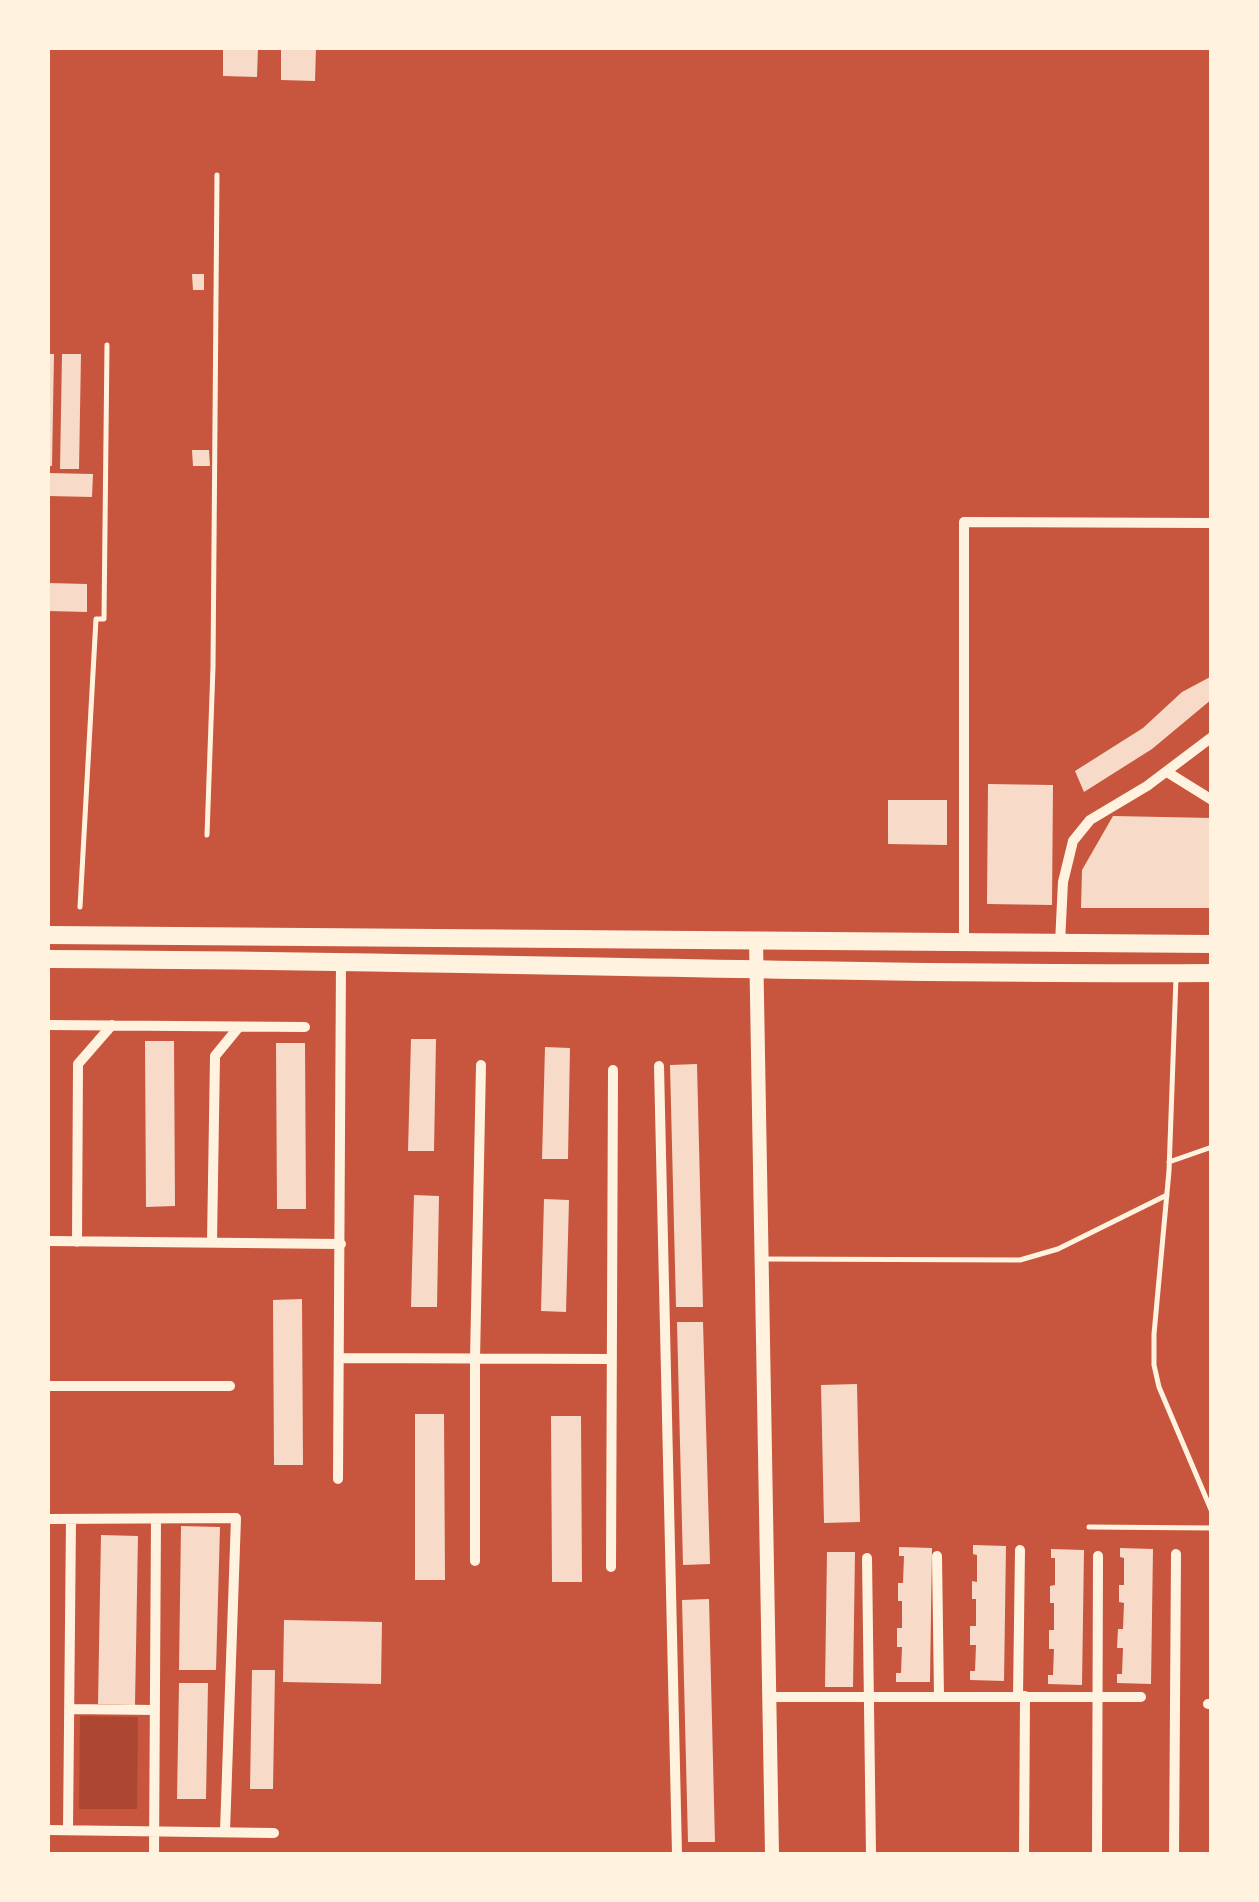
<!DOCTYPE html>
<html>
<head>
<meta charset="utf-8">
<style>
  body { margin:0 }
  #map { position:relative; width:1259px; height:1902px; overflow:hidden; background:#c8553d; font-family:"Golos Text",sans-serif }
  canvas { display:block }
  .frame { position:absolute; inset:0; border:50px solid #fff3e0; pointer-events:none }
</style>
</head>
<body>
<div id="map">
<canvas width="1259" height="1902"></canvas>
<div class="frame"></div>
</div>
<script>
const ctx = document.querySelector('canvas').getContext('2d');
ctx.lineJoin = 'round';
function fillPath(path, color) { ctx.fillStyle = color; ctx.fill(path, 'evenodd'); }
function trace(path, color, width, dash) { ctx.strokeStyle = color; ctx.lineWidth = width; ctx.lineCap = dash ? 'butt' : 'round'; ctx.setLineDash(dash || []); ctx.stroke(path); }
fillPath(new Path2D(`
  M80,1716L138,1717L137,1809H79Z`), '#ae4732');
fillPath(new Path2D(`
  M223,48H258L257,77L223,76Z
  M281,48H316L315,81L281,80Z
  M192,274H204V290H193Z
  M48,354H54L52,466H48Z
  M62,354H81L79,469H60Z
  M192,450H209L210,466H193Z
  M48,473L93,474L92,497L48,496Z
  M48,583L87,584V612L48,611Z
  M1212,676V699L1152,749L1084,792L1075,771L1143,728L1182,692Z
  M988,784L1053,785L1052,905L987,904Z
  M888,800H947V845L888,844Z
  M1113,816L1212,818V908H1081L1082,870Z
  M411,1039H436L434,1151H408Z
  M145,1041H174L175,1206L146,1207Z
  M276,1043H305L306,1209H277Z
  M545,1047L570,1048L568,1159H542Z
  M697,1064L703,1307H676L670,1065Z
  M414,1195L439,1196L437,1307H411Z
  M544,1199L569,1200L566,1312L541,1311Z
  M302,1299L303,1465H274L273,1300Z
  M677,1322H703L710,1564L683,1565Z
  M857,1384L860,1522L824,1523L821,1385Z
  M415,1414H444L445,1580H415Z
  M551,1416H581L582,1582H552Z
  M181,1526L220,1527L216,1670H179Z
  M101,1535L138,1536L135,1705L98,1704Z
  M973,1545L1006,1546L1004,1681L970,1680V1671H975L976,1645H970V1626H976V1599H972V1581L977,1582V1555L973,1554Z
  M899,1547L932,1548L930,1682H896V1673H901L902,1647H897V1628H902V1601H898V1583H903L904,1556H899Z
  M1120,1548L1153,1549L1151,1684L1117,1683V1674H1122L1123,1648H1117L1118,1629H1123L1124,1603L1119,1602V1585H1124V1558L1120,1557Z
  M1051,1549L1084,1550L1082,1685L1048,1684V1675H1053L1054,1649H1049V1630H1054V1603H1050V1586L1055,1585V1558H1051Z
  M827,1552H855L853,1687H825Z
  M709,1599L715,1842H688L682,1600Z
  M284,1620L382,1622L381,1684L283,1682Z
  M252,1670H275L273,1789H250Z
  M179,1683H208L206,1799H177Z`), '#f7dbc8');
trace(new Path2D(`
  M207,835L213,667L217,175
  M80,907L96,619H104L107,345
  M1176,977L1169,1171L1154,1334V1365L1159,1387L1212,1512
  M1169,1162L1212,1147
  M764,1259L1020,1260L1058,1249L1167,1195
  M1089,1527L1212,1528`), '#fff3e0', 5);
trace(new Path2D(`
  M1167,772L1212,800
  M964,942V522L1212,523
  M1060,943L1063,882L1073,841L1090,820L1147,786L1212,737
  M48,1025L305,1027
  M659,1066L677,1854
  M48,1241L341,1244
  M77,1242L78,1064L112,1025
  M212,1242L215,1056L238,1028
  M339,1358L612,1359
  M48,1386H230
  M338,1479L341,961
  M48,1519L236,1518L225,1831
  M937,1556L939,1697
  M867,1558L871,1854
  M475,1561V1359L481,1065
  M611,1567L613,1070
  M1018,1696L1020,1550
  M770,1697H1141
  M1208,1704H1212
  M69,1709L155,1710
  M48,1830L274,1833
  M68,1830L71,1519
  M154,1854L156,1519
  M1024,1854L1025,1696
  M1097,1854L1098,1556
  M1174,1854L1176,1554`), '#fff3e0', 10);
trace(new Path2D(`
  M756,940L772,1854`), '#fff3e0', 14);
trace(new Path2D(`
  M48,935L1212,944
  M48,959C436,960 823,975 1212,973`), '#fff3e0', 18);
</script>
</body>
</html>
